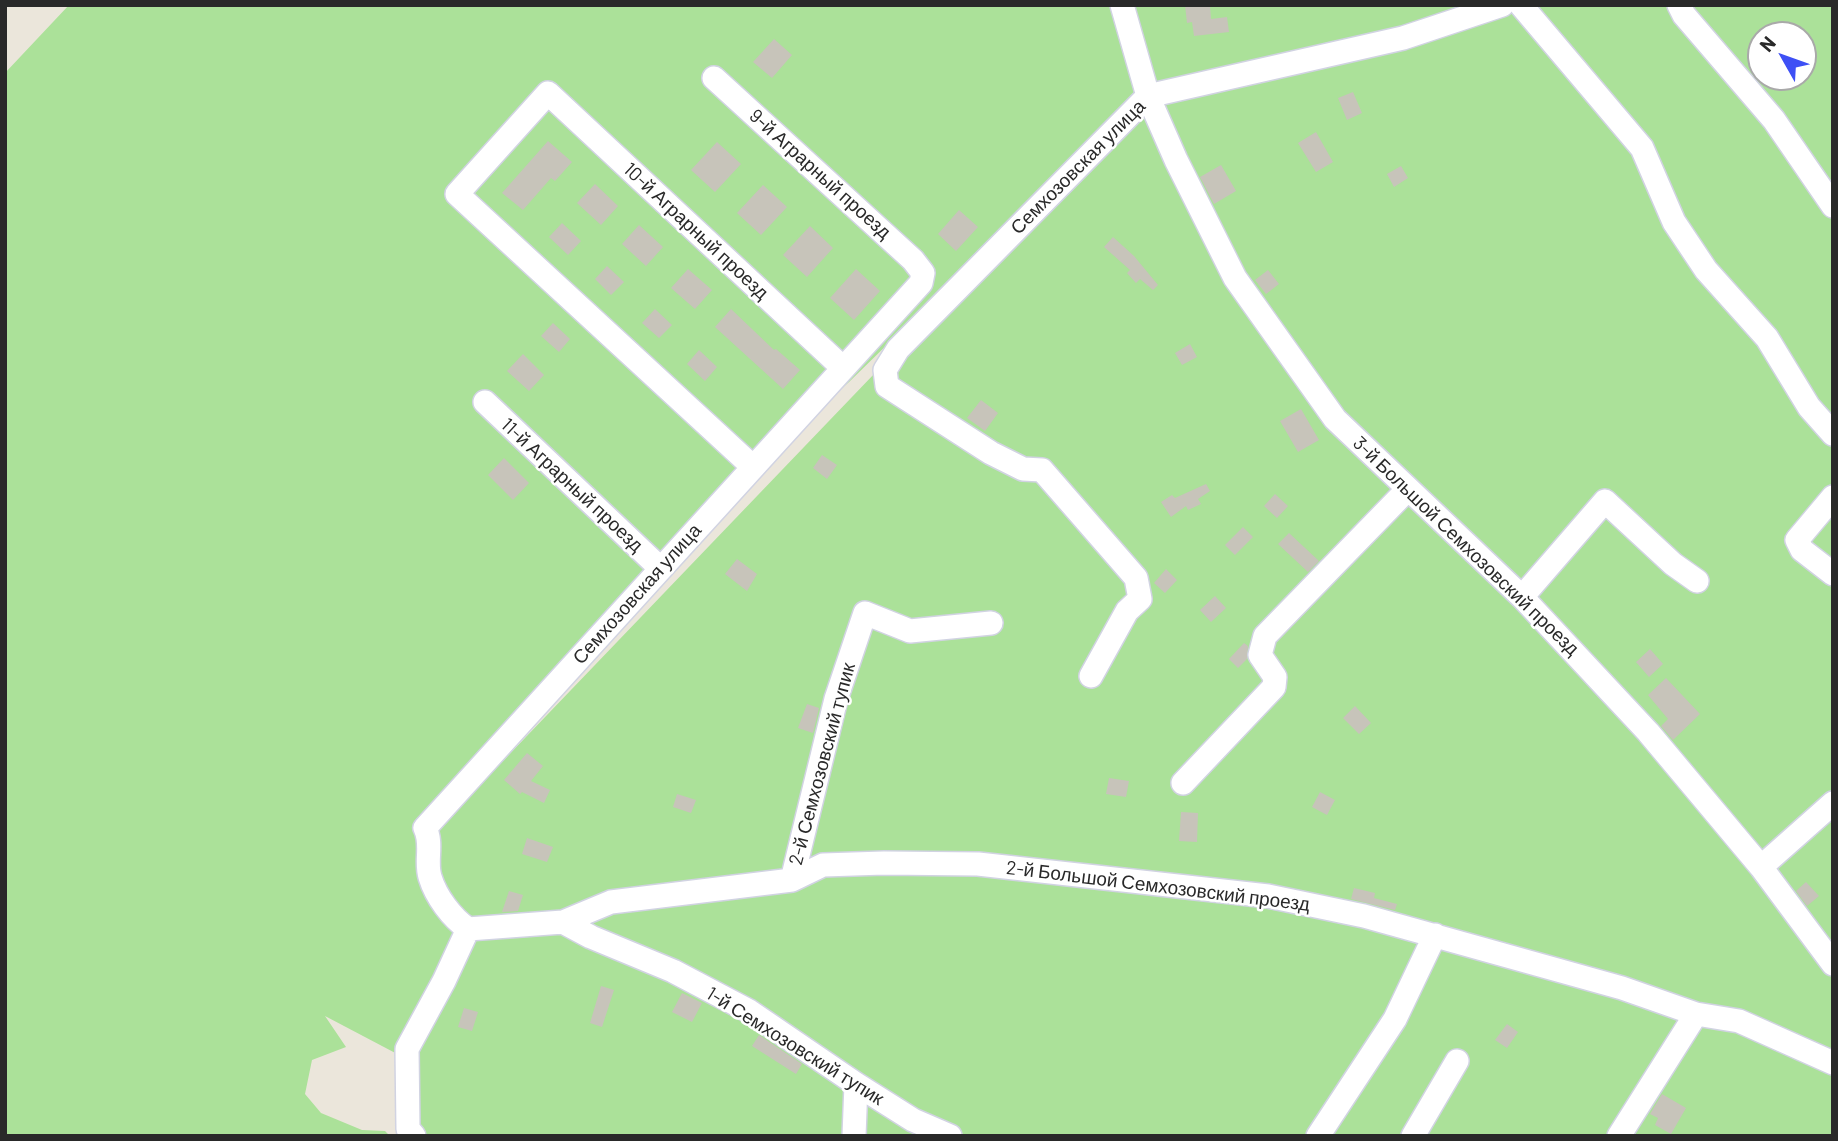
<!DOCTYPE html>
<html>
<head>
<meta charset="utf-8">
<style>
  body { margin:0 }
  #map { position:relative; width:1838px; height:1141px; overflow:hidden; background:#ebe6db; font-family:Barlow,sans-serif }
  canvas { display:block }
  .frame { position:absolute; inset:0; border:7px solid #292929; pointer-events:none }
  .north { position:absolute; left:1747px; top:21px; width:70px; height:70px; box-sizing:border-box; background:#fff; border:2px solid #a9a9a9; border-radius:50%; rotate:310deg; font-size:19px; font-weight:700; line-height:28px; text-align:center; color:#292929 }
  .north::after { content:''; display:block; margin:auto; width:24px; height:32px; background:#3e50f5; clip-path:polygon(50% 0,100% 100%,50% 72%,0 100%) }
</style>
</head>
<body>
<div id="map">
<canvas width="1838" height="1141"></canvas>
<div class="frame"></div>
<div class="north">N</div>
</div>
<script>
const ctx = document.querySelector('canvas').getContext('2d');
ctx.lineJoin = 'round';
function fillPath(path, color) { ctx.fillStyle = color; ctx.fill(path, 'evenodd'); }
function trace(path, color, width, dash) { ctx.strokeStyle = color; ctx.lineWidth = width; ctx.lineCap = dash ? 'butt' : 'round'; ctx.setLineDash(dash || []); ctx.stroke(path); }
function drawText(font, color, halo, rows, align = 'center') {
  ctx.font = font + ' Barlow,sans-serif'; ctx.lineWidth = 5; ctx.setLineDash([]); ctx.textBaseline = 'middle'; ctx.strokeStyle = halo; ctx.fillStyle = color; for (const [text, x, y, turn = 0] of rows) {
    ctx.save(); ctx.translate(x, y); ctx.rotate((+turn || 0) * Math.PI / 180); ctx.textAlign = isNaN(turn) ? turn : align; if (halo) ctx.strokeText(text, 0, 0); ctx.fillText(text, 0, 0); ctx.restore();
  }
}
fillPath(new Path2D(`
  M69,5H1833V1136H427L397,1108L401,1056L325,1016L346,1047L312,1060L305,1094L321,1113L362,1130L385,1131L390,1136H5V73ZM1761,35H1803V77H1761ZM897,335L898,349L430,837L753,467L849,382Z`), '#abe199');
fillPath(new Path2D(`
  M1185,5H1210L1211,19L1227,17L1229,32L1194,36L1192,22L1187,23Z
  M774,39L792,55L772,78L753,62Z
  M1353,92L1362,113L1347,120L1338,98Z
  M1316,132L1333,162L1316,172L1298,143Z
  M548,141L572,162L555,181L551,178L523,210L502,193Z
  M717,142L741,164L715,192L691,170Z
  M1221,165L1236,191L1214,204L1200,177Z
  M1401,166L1408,178L1394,187L1387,174Z
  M595,184L618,206L601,225L577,203Z
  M763,185L787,207L761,235L737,213Z
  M959,210L978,227L956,251L938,234Z
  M562,223L581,241L568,255L549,237Z
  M639,225L663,247L646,266L622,244Z
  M810,226L833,248L807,277L783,255Z
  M1113,237L1134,256L1158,285L1153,290L1140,279L1136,283L1127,273L1130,270L1104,247Z
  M607,266L624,282L611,295L595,279Z
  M688,269L712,290L695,309L671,288Z
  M856,269L880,291L854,320L830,298Z
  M1268,270L1279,284L1266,294L1255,280Z
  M655,309L672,325L659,338L642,323Z
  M731,309L774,350L776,349L800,370L783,389L715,327Z
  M553,323L570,339L559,352L541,336Z
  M1190,344L1197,357L1182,365L1175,353Z
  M699,350L717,367L705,381L687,364Z
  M523,354L544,375L529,391L507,371Z
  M981,400L998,413L985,431L967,418Z
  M1301,409L1319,440L1298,452L1280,421Z
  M822,455L837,465L827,479L813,468Z
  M504,458L529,483L513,500L488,475Z
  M1206,484L1210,491L1198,499L1201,504L1188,510L1186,506L1171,517L1161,502L1172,495L1175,498Z
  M1275,494L1288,506L1277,518L1264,506Z
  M1243,527L1253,537L1235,555L1225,545Z
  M1289,533L1319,561L1308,572L1278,544Z
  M737,559L757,574L747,591L725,574Z
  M1166,569L1177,580L1165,593L1154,583Z
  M1215,596L1226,608L1211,622L1200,610Z
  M1244,643L1248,646L1247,659L1238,668L1229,659Z
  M1650,649L1663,664L1649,677L1636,662Z
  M1666,678L1700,714L1673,740L1661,726L1668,719L1648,695Z
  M807,704L819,708L813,733L798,728Z
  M1355,706L1371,723L1359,734L1343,718Z
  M527,753L543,766L531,781L550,790L544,803L522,792L520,794L504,780Z
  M1109,778L1129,781L1126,797L1106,794Z
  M1320,792L1335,800L1327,815L1312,807Z
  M677,794L696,800L691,813L673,807Z
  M1181,812L1198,813L1197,842L1179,841Z
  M527,838L553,847L547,862L522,854Z
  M1806,882L1819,896L1807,906L1796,891Z
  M1354,888L1375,893L1374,898L1397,904L1395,910L1351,899Z
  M509,891L523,895L518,911L502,912Z
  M601,986L614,990L602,1027L590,1023Z
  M682,993L702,1003L692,1022L672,1012Z
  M464,1008L478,1012L472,1031L458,1027Z
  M1507,1024L1518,1032L1507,1048L1495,1040Z
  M759,1035L802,1064L796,1074L752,1046Z
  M1662,1094L1686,1108L1671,1134L1655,1125L1658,1118L1650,1114Z`), '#c7c4ba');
const minor = new Path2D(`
  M1122,5L1148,96L1176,160L1235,278L1335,419L1522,597L1648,732L1761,867L1833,964
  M1521,5L1642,148L1674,222L1706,270L1767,338L1809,407L1833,434
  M1679,5L1684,15L1774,120L1833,206
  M485,402L660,568
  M753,467L457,194L548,93L843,368
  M1833,497L1797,540L1802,550L1833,574
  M1522,597L1605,501L1673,564L1697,581
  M1091,676L1127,611L1140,599L1136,578L1042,470L1023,469L991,453L887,386L885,370L898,349L1148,96L1403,38L1502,5
  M1183,783L1274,687L1275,677L1260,655L1265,636L1408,489
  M1761,867L1833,803
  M792,880L836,699L865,613L910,631L991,623
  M563,922L591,937L673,971L749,1011L856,1084L913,1120L950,1136
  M468,929L563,922L611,902L792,880L823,865L884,863L978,864L1268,896L1364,916L1622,988L1696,1014L1739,1021L1833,1063
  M468,929C452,918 436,897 430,877C425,861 433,844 425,828L921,283L923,273L913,260L714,78
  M414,1136L408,1129L407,1049L444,981L468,929
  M854,1136L856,1084
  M1318,1136L1395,1019L1435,935
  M1413,1136L1457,1061
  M1619,1136L1696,1014`);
trace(minor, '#d1d3e2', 26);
trace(minor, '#fff', 23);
drawText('19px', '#292929', '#fff', [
  ["Семхозовская улица",1078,167,-45],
  ["9-й Аграрный проезд",820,174,42],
  ["10-й Аграрный проезд",696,231,43],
  ["11-й Аграрный проезд",572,485,43],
  ["3-й Большой Семхозовский проезд",1466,546,44],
  ["Семхозовская улица",637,594,-48],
  ["2-й Семхозовский тупик",822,764,-75],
  ["2-й Большой Семхозовский проезд",1158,886,7],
  ["1-й Семхозовский тупик",795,1046,32]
]);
</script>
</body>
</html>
